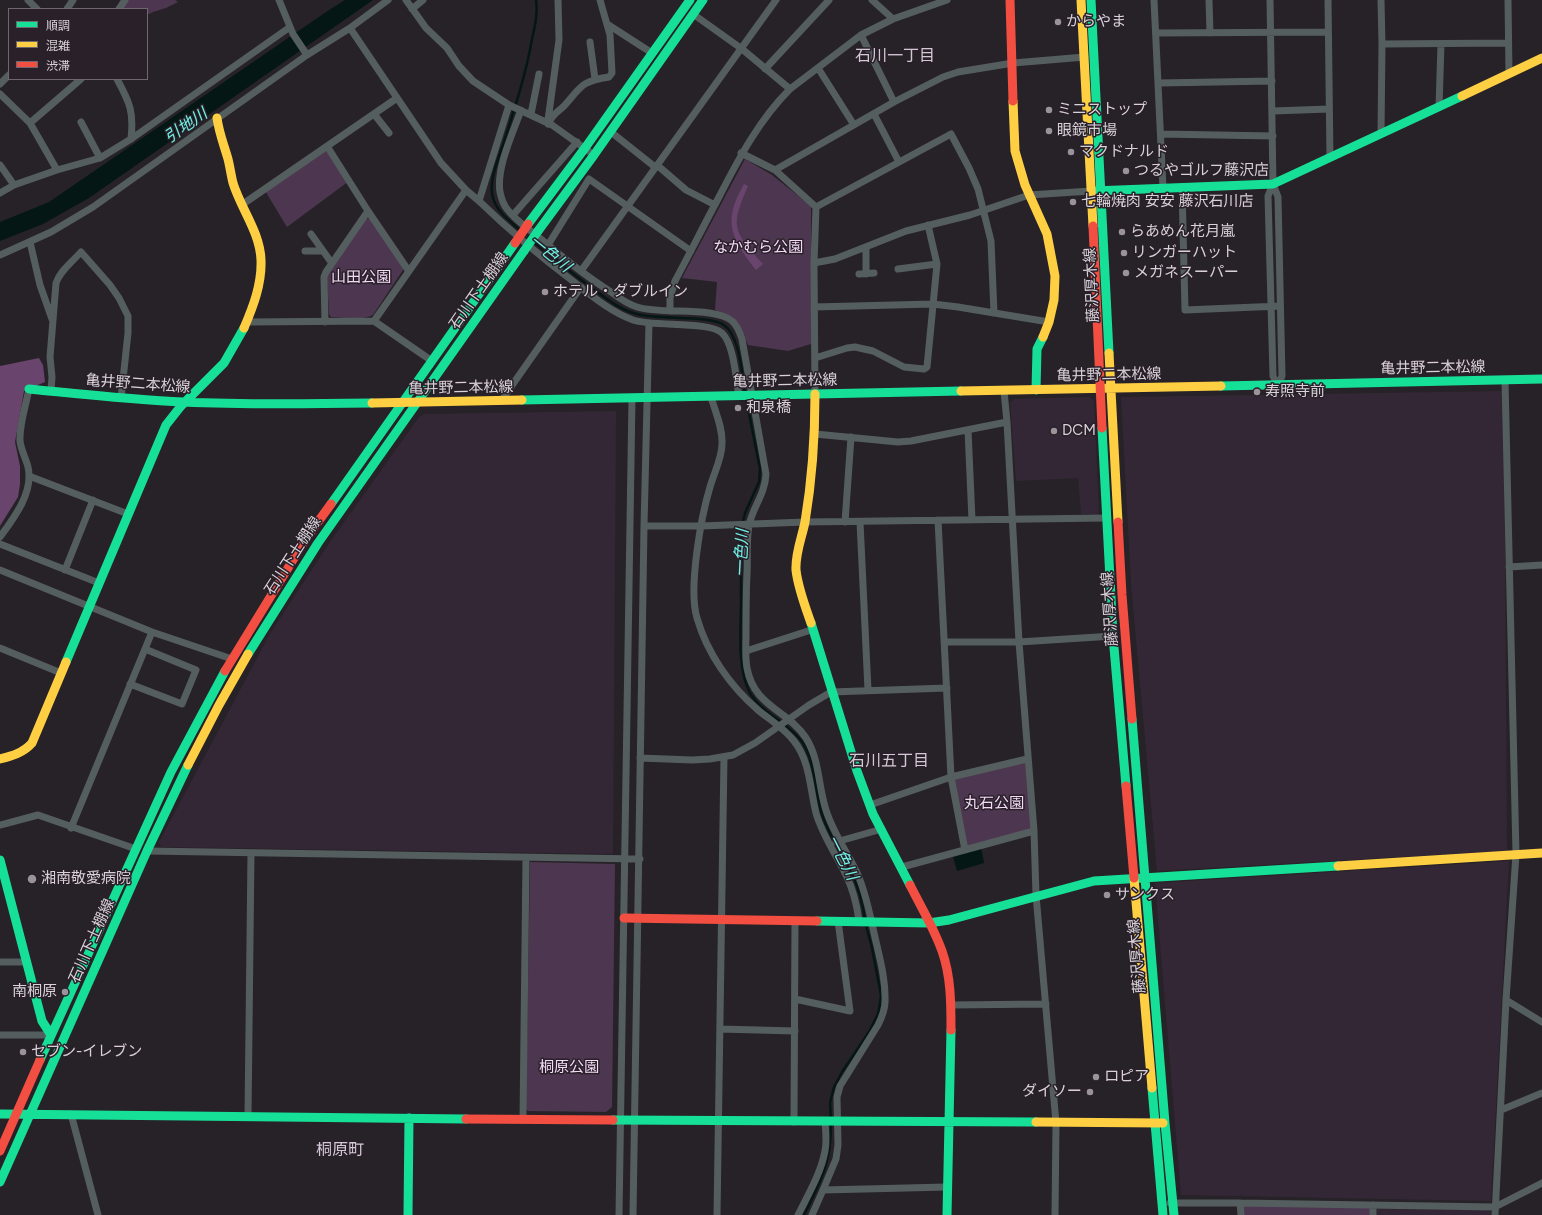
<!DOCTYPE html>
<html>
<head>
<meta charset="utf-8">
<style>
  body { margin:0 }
  #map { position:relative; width:1542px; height:1215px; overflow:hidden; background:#272228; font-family:Figtree,"Noto Sans JP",sans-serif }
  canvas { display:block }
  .legend { position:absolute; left:8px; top:8px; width:140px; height:72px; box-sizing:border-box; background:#29202a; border:1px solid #6f6770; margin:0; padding:5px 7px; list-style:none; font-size:12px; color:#d8d2d8 }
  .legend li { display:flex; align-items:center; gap:8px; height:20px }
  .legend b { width:20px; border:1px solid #6f6770 }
</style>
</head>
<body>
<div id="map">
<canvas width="1542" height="1215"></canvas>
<ul class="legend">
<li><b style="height:5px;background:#16e098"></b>順調</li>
<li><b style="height:5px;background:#ffcf43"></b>混雑</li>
<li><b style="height:5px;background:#f24e42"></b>渋滞</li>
</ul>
</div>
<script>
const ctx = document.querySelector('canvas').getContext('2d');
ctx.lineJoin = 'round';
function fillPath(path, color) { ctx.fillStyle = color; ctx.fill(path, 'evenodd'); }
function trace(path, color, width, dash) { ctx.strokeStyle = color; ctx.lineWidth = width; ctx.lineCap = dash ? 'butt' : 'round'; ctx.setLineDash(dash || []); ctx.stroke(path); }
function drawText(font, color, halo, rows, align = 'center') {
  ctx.font = font + ' Figtree,"Noto Sans JP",sans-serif'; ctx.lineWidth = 3; ctx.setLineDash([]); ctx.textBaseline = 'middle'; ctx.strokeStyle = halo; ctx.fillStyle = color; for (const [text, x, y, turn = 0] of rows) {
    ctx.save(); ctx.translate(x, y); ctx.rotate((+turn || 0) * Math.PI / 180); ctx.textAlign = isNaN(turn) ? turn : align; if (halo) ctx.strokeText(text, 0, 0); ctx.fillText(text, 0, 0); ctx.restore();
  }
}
fillPath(new Path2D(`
  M1504,391L1507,851L1157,871L1131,584L1121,397Z
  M1089,397L1094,401L1099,513L1097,515L1081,514L1078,478L1016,481L1010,403L1014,399Z
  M616,411L613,854L161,847L159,842L271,632L330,542L419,417L424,414Z
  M1509,861L1491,1201L1181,1195L1155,883Z
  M1377,1209L1488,1210L1491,1212V1215H1377Z`), '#332735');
fillPath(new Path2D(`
  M125,0H175L178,2L166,8L153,12L147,15V9H119Z
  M327,146L349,181L287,227L264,189Z
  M745,159L772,175L811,206V344L788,351L748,345C739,323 739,318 715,310L717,282L682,278Z
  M370,218L403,268V270L373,315C362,321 344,317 331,317L329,314L327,279L329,272L366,219Z
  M1027,759L1034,831L965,850L951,777Z
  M530,862L615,864L612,1107L606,1112L528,1111L526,1109Z
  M1240,1203L1373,1205V1215H1241Z`), '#4d3650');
fillPath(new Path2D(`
  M744,184L748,186C730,227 733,231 763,264L756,270C731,238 722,222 744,184Z
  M39,358L43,365L45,382L24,391L15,442L20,466V484L18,497L0,526V366Z`), '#69446d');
fillPath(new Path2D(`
  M345,0H373L89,198L43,224L0,241V222L49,202L329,10Z
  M981,846L984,863L957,871L952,853Z`), '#041715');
trace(new Path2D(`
  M520,230C510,221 497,212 493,198C488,182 498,160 503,145C514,110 526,75 532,39C535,26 538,13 536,0
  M533,241C551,256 569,271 588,285C603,296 619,310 637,314C657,320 711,315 724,325C740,336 742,375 745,393
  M746,398L760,469L759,482L745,513L741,530C741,555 741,579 741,603C741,630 737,666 749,691C759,712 789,722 803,743C815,763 815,789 821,811C827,834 843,854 853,876C859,890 863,904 865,920
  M831,1119L830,1103L834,1087L842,1072L869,1032L878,1014L880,1004L881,995L872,948L866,925
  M804,1215C821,1181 831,1163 831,1124`), '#041715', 2.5);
trace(new Path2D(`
  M28,0L37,9
  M279,0L293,34L307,55
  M406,0L426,28L447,48L459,66L473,81L509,105L552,125L594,155
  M872,0L893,19
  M1154,0L1163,188
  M1209,0L1210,33
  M1270,0L1273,184L1278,197L1282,376L1278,386
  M1328,0L1330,158
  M1381,0L1382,44L1381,134
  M1508,0L1509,73
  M67,9L73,0
  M119,9L125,0
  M412,9L423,0
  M693,14L742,49L790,89
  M607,24L652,53
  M350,28L441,163L466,190L479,201
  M1156,33L1328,32
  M861,35L894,102
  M590,42L595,79
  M1382,44L1508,43
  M818,68L854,125
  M765,69L829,0
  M117,79C130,103 134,112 131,139
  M1159,83L1272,81
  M0,84L9,75
  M0,94L30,123L57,170
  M509,105L479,201C509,230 541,257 574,282C592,296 611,312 633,320C654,327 709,321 722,333C734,344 736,380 739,396
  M1439,107L1441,44
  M521,110C513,133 496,168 500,192C501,197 503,204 507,209C514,219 526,227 536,235C560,255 584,275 611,292C619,298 627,304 637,307C661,315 715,306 732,321C737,325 740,333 742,339L766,474C765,495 752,508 749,526C746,541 748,558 747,574C746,594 746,614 746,635C746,645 745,657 747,668C754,707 788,710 806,738C820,760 818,786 826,810C833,833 848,853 858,875C866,894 870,914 874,933C879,955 886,979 885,1002C885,1010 882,1017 878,1025L840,1086L837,1097L838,1145L836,1159L823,1190L812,1215
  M1273,111L1329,109
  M374,114L389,133
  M531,114L539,74
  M874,114L899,162
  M548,120L559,40L558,0
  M81,122L100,158
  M30,123L81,79
  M548,124C554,112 556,114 564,106C581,87 581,81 609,77L612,73L610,35L600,0
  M611,132L655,167
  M1161,134L1273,136
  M327,146L368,211L408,270
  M741,153L775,170L816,207L814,263L815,394
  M0,165L14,185
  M657,165L686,190L715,205
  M775,170L894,102L943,77L958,72L1013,63L1085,57
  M1273,184L1268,196L1273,376L1278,386
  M1182,187L1185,310L1280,306
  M0,193L14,185L57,170L100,158L131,139L290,27
  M243,204L397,98
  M816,207L951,134L969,168L978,189L991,241L994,313
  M513,215L577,142
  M311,234L331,262
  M30,242L40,285L52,319
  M548,245L589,179L691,251
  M866,247V274
  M305,251H323
  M0,255L51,232L93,207L307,55L350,28L388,0
  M814,263L835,259L906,231L970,215L1029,195L1091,191
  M898,269L937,264
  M581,271L776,0
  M859,274L874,273
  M814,307L933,304L958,307L1049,322
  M670,311V298L675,281C690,253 704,225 719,197C739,158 759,120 790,89L861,35L893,19L947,0
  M374,321L432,361
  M247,322L374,321L466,190
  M325,322L324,277L326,272L368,211
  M815,358L847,348L855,347L873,351L904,367L924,369L927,367L937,264L928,225
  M51,391L52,377L50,357L56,283C60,271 72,262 81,252L110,285L119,298L128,316V333L121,398
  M1004,391L1007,422L1019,642L1034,831L1036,895L1056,1123L1055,1215
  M711,397C715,411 723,428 722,444C722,458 714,473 710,487C701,517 688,589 697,618C707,653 730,686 758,710C770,720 784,728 794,741C810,761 810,789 816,813C822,835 836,854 846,875C853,889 857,906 859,921
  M501,401L581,287
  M968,430L972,520
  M815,434L898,442L911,441L1007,422
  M29,476L128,514
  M938,520L951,777L965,850
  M845,522L851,437
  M860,522L868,690
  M644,526H701L805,522L1106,518
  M0,537C14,518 34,492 28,467C26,459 21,450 20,441C19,425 26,405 29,389
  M0,544L99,583
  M1509,567L1542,565
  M0,570L152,632L232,659
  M65,570L93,500
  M944,642H1019L1113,636
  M0,648L61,673
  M746,651L811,630
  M130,684L182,704L196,670L145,649
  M640,758L692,760L710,759L733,755L755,743L809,705L831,692L947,688
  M870,805L951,777L1027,759
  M0,825L38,815L136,849
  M71,828L152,632
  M836,842L882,829
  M147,851L640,859
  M902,867L1034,831
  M0,962H26
  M795,999L850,1011L838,921
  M1506,1000L1542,1022
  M951,1005L1046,1004
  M720,1029L795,1031
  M0,1035H51
  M1501,1110L1542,1093
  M71,1114L98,1215
  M248,1116L251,853
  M523,1120L526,858
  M794,1122L795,921
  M823,1190L947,1187
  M1170,1203H1240L1495,1207L1542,1183
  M1240,1203L1241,1215
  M619,1215L632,398
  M633,1215L644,526L649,323
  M717,1215L724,757
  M798,1215C808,1195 821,1173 825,1151C827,1142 826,1132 825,1122
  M1373,1215V1205
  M1495,1215L1506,1000L1516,854L1505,380`), '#555e5e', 7);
trace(new Path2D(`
  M1091,0L1109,353
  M1093,191L1273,184L1462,96
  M528,224L585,148L690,0
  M538,231L594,155L703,0
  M1221,386L1542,379
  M29,389C80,394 132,400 184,402C246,405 309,404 372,403
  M1036,390L1037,349L1043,337
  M522,400L961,391
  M1102,428L1113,636L1126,786
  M331,504L515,243
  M811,623L857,771L873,814L910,885
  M248,654L318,543L524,251
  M66,662L166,425L181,406L224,363L244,328
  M1132,719L1165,1123L1174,1215
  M0,860L42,1021L51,1035
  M817,921L929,923L949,920L1094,881L1338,866
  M40,1060L171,772L225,671
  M1152,1088L1163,1215
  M0,1114L466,1119
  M613,1120L1036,1122
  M0,1182L147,851L188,765
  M408,1215L409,1118
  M947,1215L951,1030`), '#16e098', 9);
trace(new Path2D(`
  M1081,0L1093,226
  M1462,96L1542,58
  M1013,101L1015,151L1025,185L1047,234L1055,276L1054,300L1049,322L1043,337
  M217,118C219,133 224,145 228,159C230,167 231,175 233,183C241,209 260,232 261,260C262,284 253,307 244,328
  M1109,353L1118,522
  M961,391L1221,386
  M372,403L522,400
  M811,623C805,606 798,588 796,570C795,554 802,537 805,522C812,480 815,437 815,394
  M0,759C12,756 23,753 32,743L66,662
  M188,765L219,705L248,654
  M1338,866L1542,853
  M1134,878L1152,1088
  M1036,1122L1163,1123`), '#ffcf43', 9);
trace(new Path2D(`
  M1010,0L1013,101
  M1093,226L1102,428
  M1118,522L1122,595L1132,719
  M225,671L307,537L331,504
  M1126,786L1134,878
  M910,885C921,907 934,928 942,951C951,976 951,1004 951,1030
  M624,918L817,921
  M466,1119L613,1120
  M0,1151L40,1060`), '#f24e42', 9);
trace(new Path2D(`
  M524,251L538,231`), '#16e098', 9);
trace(new Path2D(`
  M515,243L528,224`), '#f24e42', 9);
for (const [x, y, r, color] of [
  [1058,22,4,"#9a949a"],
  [1049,110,4,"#9a949a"],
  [1049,131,4,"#9a949a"],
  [1071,152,4,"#9a949a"],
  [1126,171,4,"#9a949a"],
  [1073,202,4,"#9a949a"],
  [1122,232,4,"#9a949a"],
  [1124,253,4,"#9a949a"],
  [1126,273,4,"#9a949a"],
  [545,292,4,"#9a949a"],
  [1257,392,4,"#9a949a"],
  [738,408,4,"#9a949a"],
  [1054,431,4,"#9a949a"],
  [32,879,5,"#9a949a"],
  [1107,895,4,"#9a949a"],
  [65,992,4,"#9a949a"],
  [23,1052,4,"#9a949a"],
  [1096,1077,4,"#9a949a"],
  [1090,1092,4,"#9a949a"]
]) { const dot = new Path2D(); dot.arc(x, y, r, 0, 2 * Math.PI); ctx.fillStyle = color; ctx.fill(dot); trace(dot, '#29202a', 1.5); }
drawText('15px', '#d8d2d8', '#29202a', [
  ["からやま",1066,22],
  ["ミニストップ",1057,110],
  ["眼鏡市場",1057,131],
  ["マクドナルド",1079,152],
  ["つるやゴルフ藤沢店",1134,171],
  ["七輪焼肉 安安 藤沢石川店",1081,202],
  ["らあめん花月嵐",1130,232],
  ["リンガーハット",1132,253],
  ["メガネスーパー",1134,273],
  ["ホテル・ダブルイン",553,292],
  ["寿照寺前",1265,392],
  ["和泉橋",746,408],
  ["DCM",1062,431],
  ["湘南敬愛病院",41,879],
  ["サンクス",1115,895],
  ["南桐原",57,992,"right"],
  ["セブン-イレブン",31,1052],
  ["ロピア",1104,1077],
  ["ダイソー",1082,1092,"right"]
], 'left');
drawText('15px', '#f4daf6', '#29202a', [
  ["なかむら公園",758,248],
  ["山田公園",361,278],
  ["丸石公園",994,804],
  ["桐原公園",569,1068]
]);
drawText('15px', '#d8d2d8', '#29202a', [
  ["藤沢厚木線",1092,285,-93],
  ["石川下土棚線",479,291,-55],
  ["亀井野二本松線",1433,368,-1],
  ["亀井野二本松線",1109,375,-1],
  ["亀井野二本松線",785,381,-1],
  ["亀井野二本松線",138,384,4],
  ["亀井野二本松線",461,388,-1],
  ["石川下土棚線",293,556,-57],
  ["藤沢厚木線",1110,609,-94],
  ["石川下土棚線",92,941,-66],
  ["藤沢厚木線",1137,956,-95]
]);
drawText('16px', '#d3c8d5', '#29202a', [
  ["石川一丁目",895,56],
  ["石川五丁目",889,761],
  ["桐原町",340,1150]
]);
drawText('italic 16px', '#6ff3e5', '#29202a', [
  ["引地川",186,126,-35],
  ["一色川",550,254,39],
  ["一色川",742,553,-87],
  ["一色川",842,858,63]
]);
</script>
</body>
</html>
